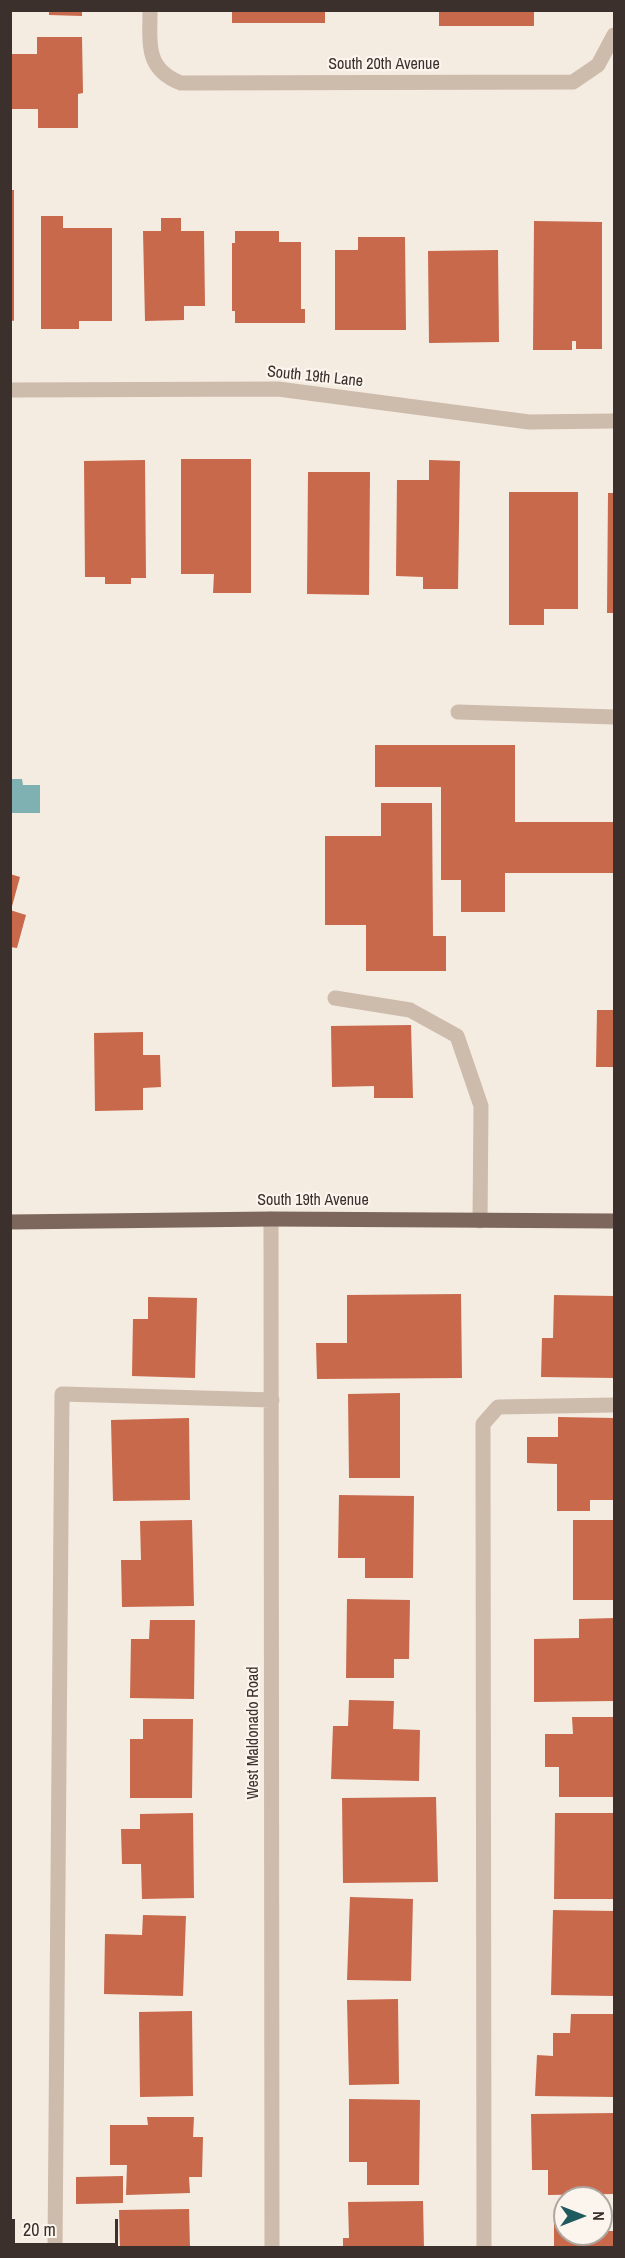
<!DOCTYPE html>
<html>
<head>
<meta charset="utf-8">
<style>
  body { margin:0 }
  #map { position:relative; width:625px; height:2258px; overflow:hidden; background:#f4ebe1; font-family:"Archivo Narrow",sans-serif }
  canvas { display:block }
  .frame { position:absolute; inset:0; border:12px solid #3b302b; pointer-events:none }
  .north { position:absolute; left:553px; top:2186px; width:60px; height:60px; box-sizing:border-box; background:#fbf5ee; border:2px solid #aea6a0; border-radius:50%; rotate:90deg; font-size:16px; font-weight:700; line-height:24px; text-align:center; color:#3b302b }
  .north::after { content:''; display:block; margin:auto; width:21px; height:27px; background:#1f5a5e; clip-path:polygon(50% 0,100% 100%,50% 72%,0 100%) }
  .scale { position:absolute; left:12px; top:2219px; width:106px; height:27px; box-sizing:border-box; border:3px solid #3b302b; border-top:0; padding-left:8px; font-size:18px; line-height:21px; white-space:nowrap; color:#3b302b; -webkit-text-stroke:4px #fbf5ee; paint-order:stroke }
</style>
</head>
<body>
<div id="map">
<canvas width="625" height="2258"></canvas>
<div class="frame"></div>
<div class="north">N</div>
<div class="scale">20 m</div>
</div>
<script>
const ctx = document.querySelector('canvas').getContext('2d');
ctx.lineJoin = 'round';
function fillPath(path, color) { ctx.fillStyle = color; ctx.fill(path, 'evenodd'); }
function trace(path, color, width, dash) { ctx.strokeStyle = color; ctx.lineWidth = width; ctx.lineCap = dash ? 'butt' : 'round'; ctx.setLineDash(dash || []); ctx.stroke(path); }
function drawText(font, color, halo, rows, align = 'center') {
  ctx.font = font + ' "Archivo Narrow",sans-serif'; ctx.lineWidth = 4.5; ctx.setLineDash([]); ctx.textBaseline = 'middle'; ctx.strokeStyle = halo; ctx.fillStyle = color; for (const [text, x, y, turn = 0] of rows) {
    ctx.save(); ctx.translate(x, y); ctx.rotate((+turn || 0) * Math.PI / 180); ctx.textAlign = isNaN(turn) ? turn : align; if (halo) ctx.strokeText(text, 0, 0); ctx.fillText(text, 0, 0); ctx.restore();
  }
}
fillPath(new Path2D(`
  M11,779H22L23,785H40V813H11Z`), '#7fb0b2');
fillPath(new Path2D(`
  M49,10H82V16L49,15Z
  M232,10H325V23H232Z
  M439,10H534V26H439Z
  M37,37H82L83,93L78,94V128H38V109H10V54H37Z
  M10,190H14V321L10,320Z
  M41,216H63V228H112V321H79V329H41Z
  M161,218H181V231H204L205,306H184V320L145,321L143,231H161Z
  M534,221L602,222V349H576V341H572V350H533Z
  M235,231H279V242H301V309H305V323H235V311H232V243H235Z
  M358,237H405L406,330H335V250H358Z
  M498,250L499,342L429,343L428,251Z
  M181,459H251V593H213L214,574H181Z
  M145,460L146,578H131V584H105V577H85L84,461Z
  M429,460L460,461L458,589H423V577L396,576L397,480H429Z
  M308,472H370L369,595L307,594Z
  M509,492H578V609H544V625H509Z
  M608,493H614V613H607Z
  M375,745H515V822H614V873H505V912H461V880H441V787H375Z
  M381,803H432L433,936H446V971H366V925H325V836H381Z
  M10,874L20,877L11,910H10Z
  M10,910L26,915L17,948L10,947Z
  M597,1010H614V1067H596Z
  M411,1025L413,1098H374V1086L332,1087L331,1026Z
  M143,1032V1055H160L161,1087L143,1088V1110L95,1111L94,1033Z
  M461,1294L462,1378L317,1379L316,1343H347V1295Z
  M554,1295L614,1296V1378L541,1377L542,1338H553Z
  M148,1297L197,1298L195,1378L132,1376L133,1319H148Z
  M400,1393V1478H349L348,1394Z
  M558,1417L614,1418V1500H590V1511H557V1464L527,1463V1437H558Z
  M189,1418L190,1500L113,1501L111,1420Z
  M339,1495L414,1496L413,1578H365V1558H338Z
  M192,1520L194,1606L122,1607L121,1560H141L140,1521Z
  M573,1520H614V1600H573Z
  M347,1599L410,1600L409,1659H394V1678H346Z
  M614,1618V1701L534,1702V1639L579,1638V1619Z
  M150,1620H195L194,1699L130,1698L131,1639H149Z
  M349,1700L394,1701L393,1729L420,1730L419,1781L331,1779L333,1726H348Z
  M572,1717H614V1797H559V1767H545V1734H573Z
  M143,1719H193L192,1798H130V1739H143Z
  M436,1797L438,1882L343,1883L342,1798Z
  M193,1813L194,1898L142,1899L141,1864H122L121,1829H140V1814Z
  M555,1813H614V1899H554Z
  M350,1897L413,1899L411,1981L347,1980Z
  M553,1910L614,1911V1996L551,1995Z
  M143,1915L186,1916L183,1996L104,1994L105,1934L142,1935Z
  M398,1999L399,2084L349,2085L347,2000Z
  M192,2011L193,2096L140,2097L139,2012Z
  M571,2014H614V2097L535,2096L537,2055L553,2056V2033H570Z
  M349,2099L420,2100L419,2185H367V2162H349Z
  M614,2113V2194L548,2195V2170H532L531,2114Z
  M147,2117H194L193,2137H203L202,2177H189L190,2193L126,2195L127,2165H110V2125H148Z
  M123,2176V2203L76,2204V2177Z
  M423,2201L424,2248H343V2238H349L348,2202Z
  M189,2209L190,2248H120L119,2210Z
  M554,2213H565V2234H601V2231H614V2248H554Z`), '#c8694b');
trace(new Path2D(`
  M150,10C150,44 145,69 181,83L573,82L598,65L614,35
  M10,390L278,389L529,422L614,421
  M458,712L614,717
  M335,998L410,1010L457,1036L481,1106L480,1221
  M271,1219L272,2248
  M55,2248L62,1394L272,1400
  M484,2248L483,1424L498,1407L614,1405`), '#cdbbac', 15);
trace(new Path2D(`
  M10,1222L271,1219L614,1221`), '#7d675c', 15);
drawText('16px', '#3b302b', '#fbf5ee', [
  ["South 20th Avenue",384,65],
  ["South 19th Lane",315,377,6],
  ["South 19th Avenue",313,1201],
  ["West Maldonado Road",254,1733,-90]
]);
</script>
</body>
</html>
